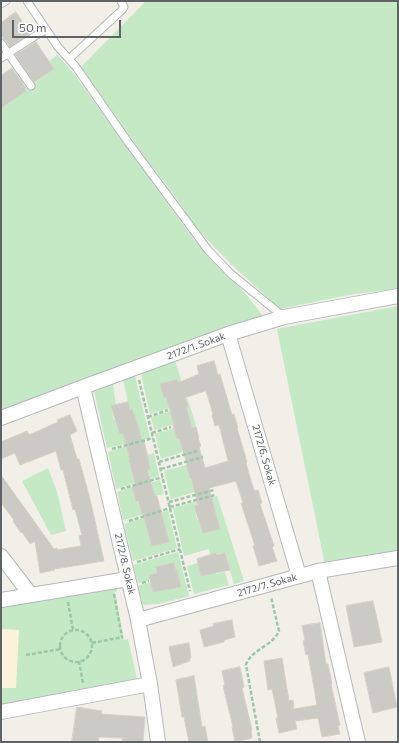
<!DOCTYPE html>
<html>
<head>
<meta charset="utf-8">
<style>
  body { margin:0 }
  #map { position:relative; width:399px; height:743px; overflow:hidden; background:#f1efe8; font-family:Commissioner,sans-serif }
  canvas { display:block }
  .frame { position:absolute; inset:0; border:2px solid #5f6368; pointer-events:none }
  .scale { position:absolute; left:12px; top:20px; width:109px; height:18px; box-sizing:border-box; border:2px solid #5f6368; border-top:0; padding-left:5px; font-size:12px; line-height:14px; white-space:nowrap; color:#5f6368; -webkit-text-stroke:3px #fff; paint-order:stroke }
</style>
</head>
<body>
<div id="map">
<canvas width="399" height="743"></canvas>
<div class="frame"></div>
<div class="scale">50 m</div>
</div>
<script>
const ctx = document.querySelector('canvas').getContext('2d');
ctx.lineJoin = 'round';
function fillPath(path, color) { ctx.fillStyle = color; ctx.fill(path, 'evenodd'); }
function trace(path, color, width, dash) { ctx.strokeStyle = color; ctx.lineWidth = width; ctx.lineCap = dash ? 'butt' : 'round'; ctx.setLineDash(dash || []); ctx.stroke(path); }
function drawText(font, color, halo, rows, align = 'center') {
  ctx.font = font + ' Commissioner,sans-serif'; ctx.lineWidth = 3; ctx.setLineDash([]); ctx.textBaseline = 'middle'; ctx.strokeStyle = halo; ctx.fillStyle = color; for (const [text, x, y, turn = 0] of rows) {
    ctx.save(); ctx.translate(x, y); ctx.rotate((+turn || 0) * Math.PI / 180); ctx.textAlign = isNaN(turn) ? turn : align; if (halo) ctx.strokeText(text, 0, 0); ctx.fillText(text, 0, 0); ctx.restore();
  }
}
fillPath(new Path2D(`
  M146,1H398V289L354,294L280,309L231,264L196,228L176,198L129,136L81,67Z
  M57,55L72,71L194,240L245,293L263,316L1,413V106L4,104L5,105L26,91L24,89L54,69L49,61Z
  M398,306V552L325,565L277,329Z
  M175,361L185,392L180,387L177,379L160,384L164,398L166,397L169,408L150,414L141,374Z
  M135,376L150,438L107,448L94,391L113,384L116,405L111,407L114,420L135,421L137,420L135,415H134L132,410H130L123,380Z
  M187,397L198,432L196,433L194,427L192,428L190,420L154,430L151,417L187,406L185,398Z
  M174,428L177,438H179L183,452L161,459L155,434Z
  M126,446L131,460L154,453L159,476L116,489L108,452Z
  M186,465L195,492L171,499L164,471Z
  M48,468L57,492L66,531L51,535L22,481Z
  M160,480L164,494L155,496L154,491H152L150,483Z
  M132,487L142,515L123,520L117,492Z
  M217,496L244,581L234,584L225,553L210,555L209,549L184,556L173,508ZM211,501L216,515L197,520L194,506Z
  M168,510L177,548L133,561L124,524Z
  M178,552L189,596L158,604L143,605L138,586L151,582L153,592L167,589L157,573L149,575L150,580L138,583L133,565Z
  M198,563L201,576L215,572L216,574L225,572L229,585L194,594L187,566Z
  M117,588V591L115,592L124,640L128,639L137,679L1,707V605Z`), '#c5e8c5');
fillPath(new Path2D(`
  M1,629L19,630L16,688H1Z`), '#fbf3d9');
const building = new Path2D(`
  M16,12L30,33L10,47L1,35V23Z
  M36,42L54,69L34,82L15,55Z
  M12,68L26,88L24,89L26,91L1,108V76Z
  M214,361L218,375L220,374L232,415L234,414L238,428H237L247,462L246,463L254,491L258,490L262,503L260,504L274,546L272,547L277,561L259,566L253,546H255L241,503H243L236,481L209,488L220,529L203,533L194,506L198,505L191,478H190L186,465L187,464L179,438L177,439L173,425H174L166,397L164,398L160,384L177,379L178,383L199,374L197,366ZM206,391L213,414L212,415L215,426L219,425L228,461L205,468L199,447L201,446L198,438H199L196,427L192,428L186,406H188L185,398Z
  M128,402L130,410L132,409L134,415H135L142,441H144L149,461H148L150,469L147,470L155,496H157L169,542L152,546L143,514L142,515L138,501H136L132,487L136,486L129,460H130L123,433L120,434L111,406Z
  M70,415L77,431L70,435L77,459H79L90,499L104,561L54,569L55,570L40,573L35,541L30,544L22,532L21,533L13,521L14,520L1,503V475L54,549L57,548V550L81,546L79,536L82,535L75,509L73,510L63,470H61L56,451L20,465L15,453L1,459V442L27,431L29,435L58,422L57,420Z
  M216,553L217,555L225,553L230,570L201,576L197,559Z
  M174,563L176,570H177L181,587L153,592L149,575L157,573L156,567Z
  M373,601L382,642L354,647L346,606Z
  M232,620L235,637L224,640V642L204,647L200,630L214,626L213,624Z
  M320,623L326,664H328L332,684H331L340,725L338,726L340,734L322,737L318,718L295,721L297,729L279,733L276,718H278L272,689L268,690L264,661L282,658L289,701L293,700L294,709L317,705L308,654L306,655L303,641L305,640L302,626Z
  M189,643L191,657L190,658V661L173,667L169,647Z
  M240,667L244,687L242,688L252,730H251L252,738L235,742L232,727H233L223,686L225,685L222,671Z
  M389,667L397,707L373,713L364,673Z
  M194,676L202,727L205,726L208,742H189L184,717H182L176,680Z
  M77,707L102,711L101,714L145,717L143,742H122L123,738L99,737L98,742H72Z`);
fillPath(building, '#cccac5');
trace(building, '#d6d1c6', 1);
const lane = new Path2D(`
  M27,1L58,47L76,67L128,142L208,250L231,274L284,317
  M1,4L6,1
  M1,43L31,86
  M1,58L46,29
  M69,59L122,10L124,7L121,1`);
const street = new Path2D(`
  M228,334L299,576
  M83,387L138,620L150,684L158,742
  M1,418L83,387L228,334L284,317L398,296
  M1,556L31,595
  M318,571L358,742
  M1,600L128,579
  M138,620L318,571L398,558
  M1,712L150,684`);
trace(lane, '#b5b8bc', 9);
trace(street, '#b5b8bc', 16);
trace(new Path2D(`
  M139,380L190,591
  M148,417L168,410
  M152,433L171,427
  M112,449L153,438
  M159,462L197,451
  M161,469L203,457
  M121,489L163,477
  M169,502L214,490
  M170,507L215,495
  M129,521L170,508
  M137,562L180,549
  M142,583L149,581
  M114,594L122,637
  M68,602L73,630
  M60 646a16 16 0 1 1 32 0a16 16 0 1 1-32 0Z
  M92,643L123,637
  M26,655L61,649
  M79,661L83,683
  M260,742L246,665C250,650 273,646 279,631L271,597`), '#9cc7a9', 2.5, [4, 2]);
trace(lane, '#fff', 7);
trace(street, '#fff', 14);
drawText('10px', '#5f6368', '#fff', [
  ["2172/1. Sokak",196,346,-20],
  ["2172/6. Sokak",264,455,74],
  ["2172/8. Sokak",125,564,77],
  ["2172/7. Sokak",267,585,-16]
]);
</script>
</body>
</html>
